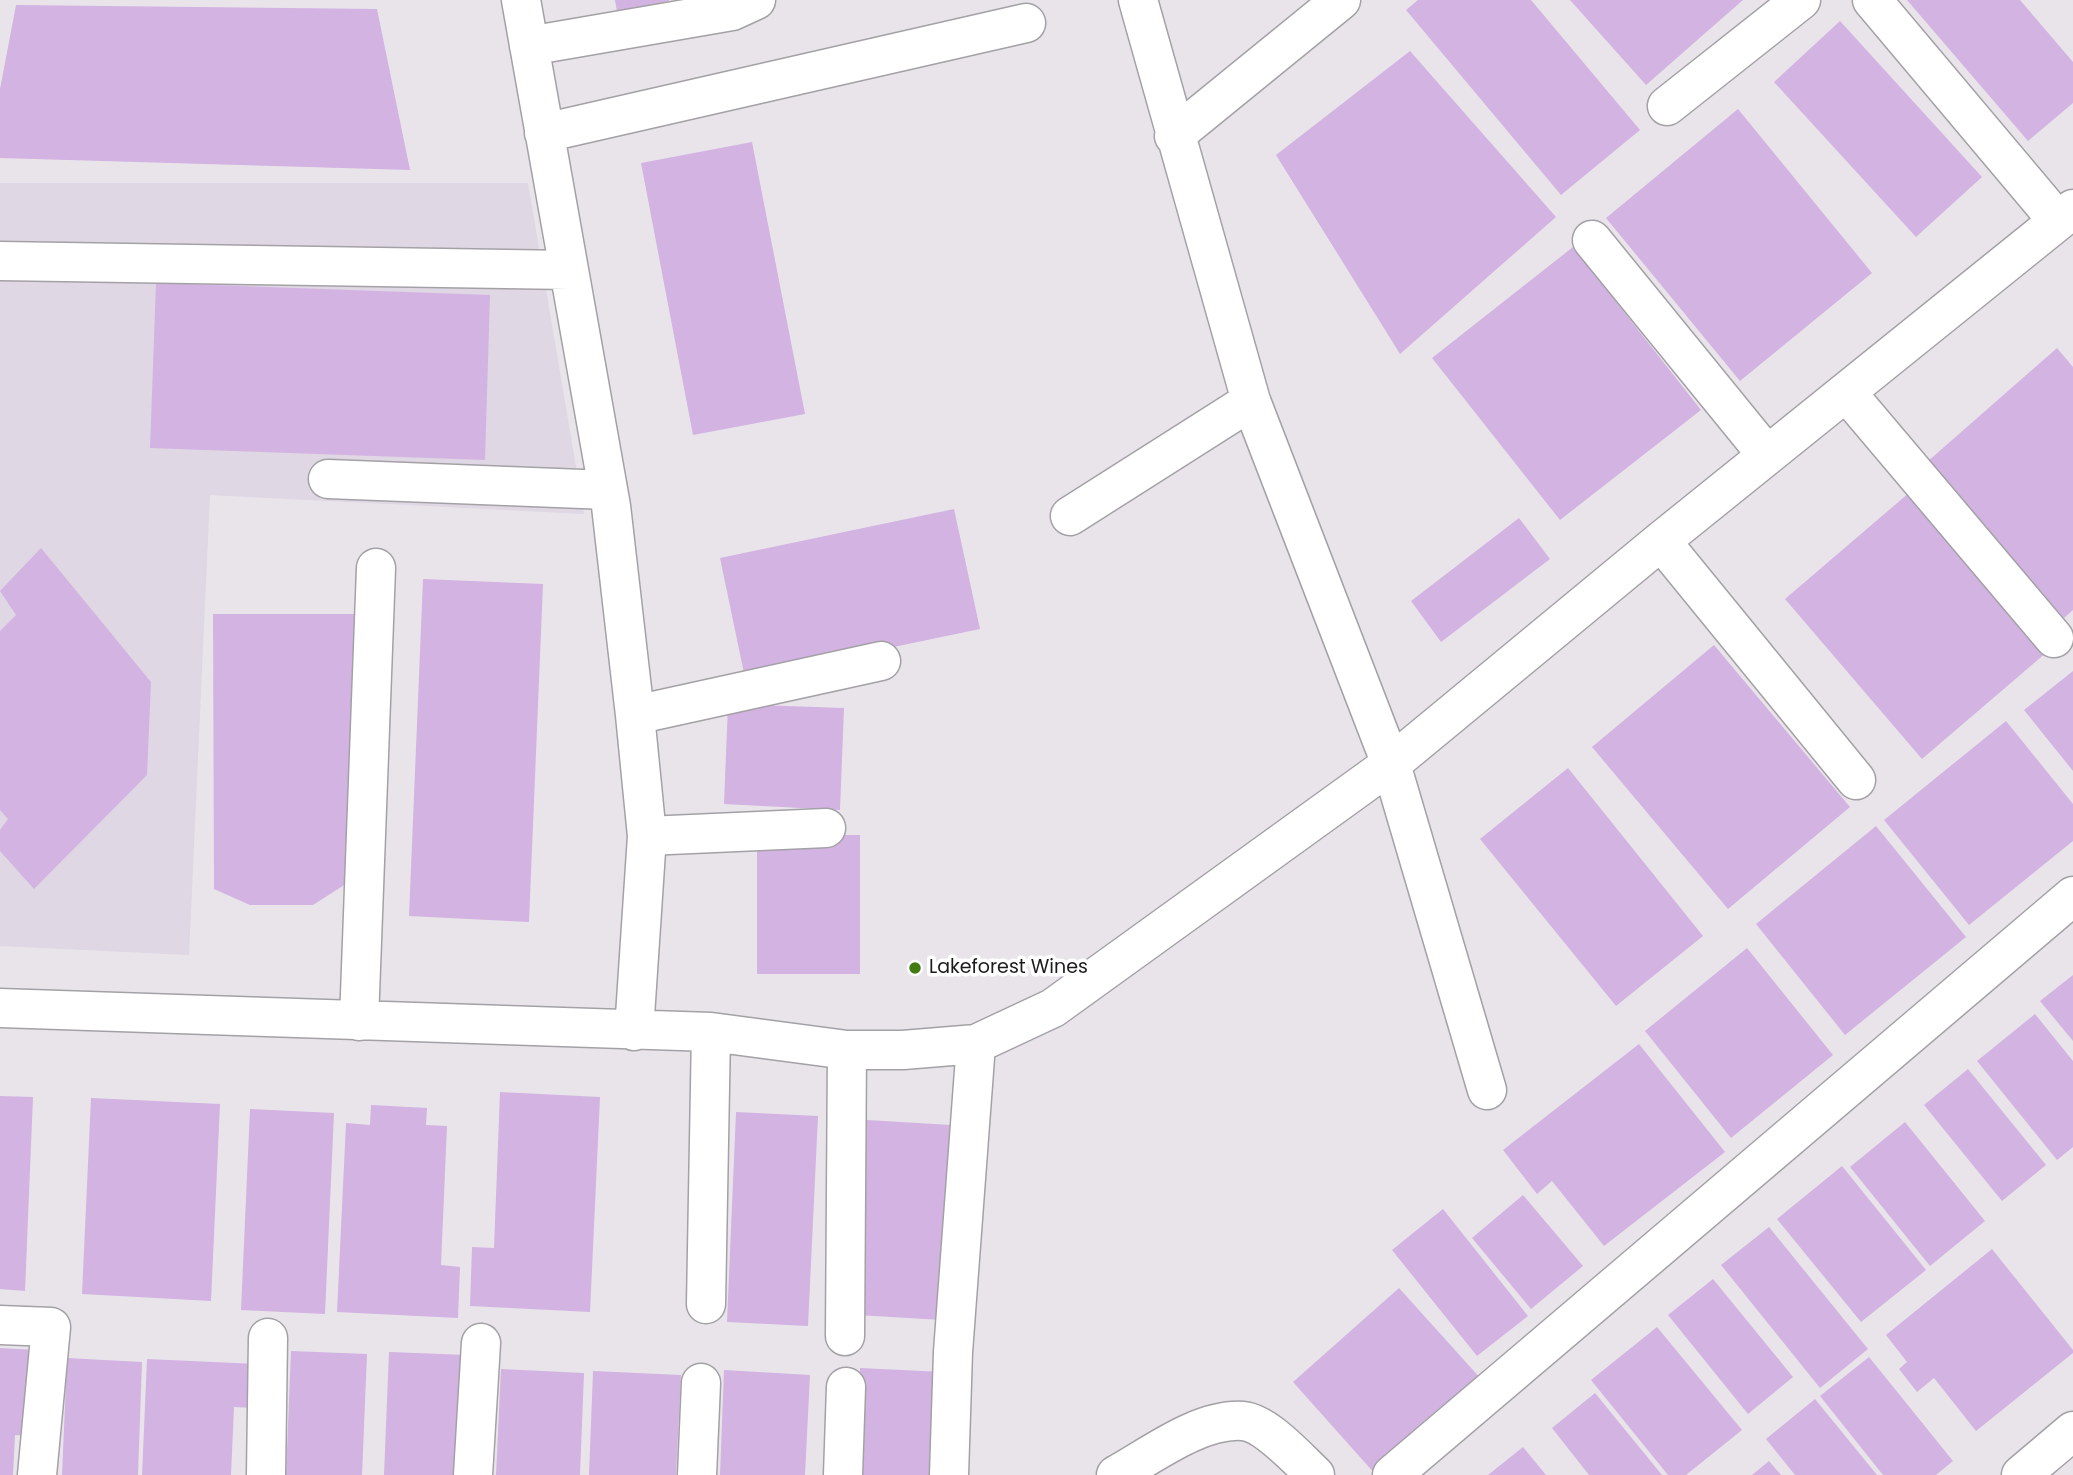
<!DOCTYPE html>
<html>
<head>
<meta charset="utf-8">
<style>
  body { margin:0 }
  canvas { display:block; background:#e8e4ea }
</style>
</head>
<body>
<canvas width="2073" height="1475"></canvas>
<script>
const ctx = document.querySelector('canvas').getContext('2d');
ctx.lineJoin = 'round';
function fillPath(path, color) { ctx.fillStyle = color; ctx.fill(path, 'evenodd'); }
function trace(path, color, width, dash) { ctx.strokeStyle = color; ctx.lineWidth = width; ctx.lineCap = dash ? 'butt' : 'round'; ctx.setLineDash(dash || []); ctx.stroke(path); }
function drawText(font, color, halo, rows, align = 'center') {
  ctx.font = font + ' Poppins,sans-serif'; ctx.lineWidth = 7; ctx.setLineDash([]); ctx.textBaseline = 'middle'; ctx.strokeStyle = halo; ctx.fillStyle = color; for (const [text, x, y, turn = 0] of rows) {
    ctx.save(); ctx.translate(x, y); ctx.rotate((+turn || 0) * Math.PI / 180); ctx.textAlign = isNaN(turn) ? turn : align; if (halo) ctx.strokeText(text, 0, 0); ctx.fillText(text, 0, 0); ctx.restore();
  }
}
fillPath(new Path2D(`
  M0,183H528L584,514L210,495L189,955L0,946Z`), '#dfd7e3');
fillPath(new Path2D(`
  M615,0H669V1L617,12Z
  M1418,0H1531L1640,130L1561,195L1406,10Z
  M1570,0H1743L1646,85Z
  M1907,0H2020L2073,62V103L2028,141Z
  M16,5L377,9L410,170L0,158V89Z
  M1840,21L1982,177L1916,237L1774,82Z
  M1410,51L1556,217L1400,354L1276,155Z
  M1738,109L1872,273L1740,381L1606,218Z
  M752,142L805,414L693,435L641,163Z
  M1573,247L1701,410L1560,520L1432,358Z
  M156,283L490,295L485,460L150,448Z
  M2057,348L2073,367V610L2064,618L1927,462Z
  M1910,492L2047,652L1922,759L1785,599Z
  M954,509L980,629L745,678L720,558Z
  M1519,518L1550,559L1441,642L1411,601Z
  M41,548L151,682L147,775L34,889L0,851V830L8,819L0,810V631L16,615L0,591Z
  M423,579L543,584L529,922L409,916Z
  M213,614H355L352,880L313,905H250L214,889Z
  M1714,645L1850,807L1728,909L1592,747Z
  M2073,671V771L2024,710Z
  M728,704L844,708L840,810L724,804Z
  M2006,721L2073,804V841L1969,925L1884,820Z
  M1568,768L1703,936L1616,1006L1480,839Z
  M1876,826L1966,937L1845,1035L1756,924Z
  M757,835H860V974H757Z
  M1747,948L1833,1055L1731,1138L1645,1031Z
  M2073,975V1041L2040,1001Z
  M2035,1014L2073,1061V1147L2057,1160L1977,1061Z
  M1639,1044L1725,1152L1604,1246L1552,1181L1537,1194L1503,1150Z
  M1968,1069L2046,1165L2002,1201L1924,1105Z
  M500,1092L600,1097L590,1312L470,1306L472,1247L494,1248Z
  M0,1096L33,1097L25,1291L0,1289Z
  M91,1098L220,1104L211,1301L82,1294Z
  M371,1105L427,1108L426,1125L447,1126L441,1265L460,1267L458,1318L337,1312L346,1123L370,1125Z
  M250,1109L334,1113L325,1314L241,1310Z
  M736,1112L818,1116L808,1326L727,1322Z
  M867,1120L951,1125L942,1320L857,1315Z
  M1905,1122L1985,1221L1930,1266L1850,1167Z
  M1842,1166L1926,1270L1861,1322L1777,1219Z
  M1523,1195L1583,1266L1531,1309L1472,1238Z
  M1443,1209L1528,1316L1477,1356L1392,1250Z
  M1769,1227L1868,1349L1820,1388L1721,1265Z
  M1992,1249L2073,1350V1353L1976,1431L1934,1378L1917,1392L1899,1369L1907,1362L1886,1335Z
  M1713,1279L1793,1377L1748,1414L1668,1315Z
  M1399,1288L1482,1380L1376,1475L1293,1382Z
  M1657,1327L1742,1430L1686,1475H1668L1591,1380Z
  M0,1348L37,1350L34,1436L15,1435L13,1475H0Z
  M291,1351L367,1354L362,1475H286Z
  M389,1352L467,1355L462,1475H384Z
  M1869,1357L1953,1461L1936,1475H1883L1820,1396Z
  M67,1358L142,1362L138,1475H62Z
  M147,1359L257,1364L255,1408L234,1407L231,1475H142Z
  M860,1368L943,1372L939,1475H856Z
  M501,1369L584,1373L580,1475H496Z
  M724,1370L810,1375L805,1475H720Z
  M593,1371L681,1375L676,1475H589Z
  M1595,1393L1662,1475H1589L1552,1428Z
  M1815,1399L1877,1475H1795L1766,1439Z
  M1523,1447L1546,1475H1488Z
  M1769,1461L1781,1475H1752Z`), '#d3b3e2');
const minor = new Path2D(`
  M521,0L611,506L635,715L647,836L634,1031
  M1138,0L1251,401L1391,764L1487,1090
  M1872,0L2058,221
  M529,46L732,11L756,0
  M1667,106L1801,0
  M544,133L1026,23
  M1174,136L1341,0
  M1592,240L1767,455
  M0,261L569,270
  M1846,392L2054,638
  M328,479L608,490
  M1070,516L1251,401
  M1661,541L1856,780
  M635,715L881,661
  M647,836L826,828
  M0,1008L711,1032L847,1050H903L976,1044L1053,1008L1391,764L1661,541L2073,209
  M359,1021L376,568
  M706,1304L711,1032
  M0,1325L51,1327L37,1475
  M845,1336L847,1050
  M266,1475L268,1338
  M473,1475L481,1343
  M697,1475L701,1383
  M843,1475L846,1387
  M949,1475L953,1352L976,1044
  M1116,1475C1152,1455 1200,1418 1243,1421C1266,1423 1298,1459 1315,1475
  M1392,1475L2073,896
  M2021,1475L2073,1431`);
trace(minor, '#a4a1a6', 41);
trace(minor, '#fff', 38);
for (const [x, y, r, color] of [
  [915,968,7,"#417b12"]
]) { const dot = new Path2D(); dot.arc(x, y, r, 0, 2 * Math.PI); ctx.fillStyle = color; ctx.fill(dot); trace(dot, '#fff', 2.5); }
drawText('19px', '#1c1a1c', '#fff', [
  ["Lakeforest Wines",929,968]
], 'left');
</script>
</body>
</html>
